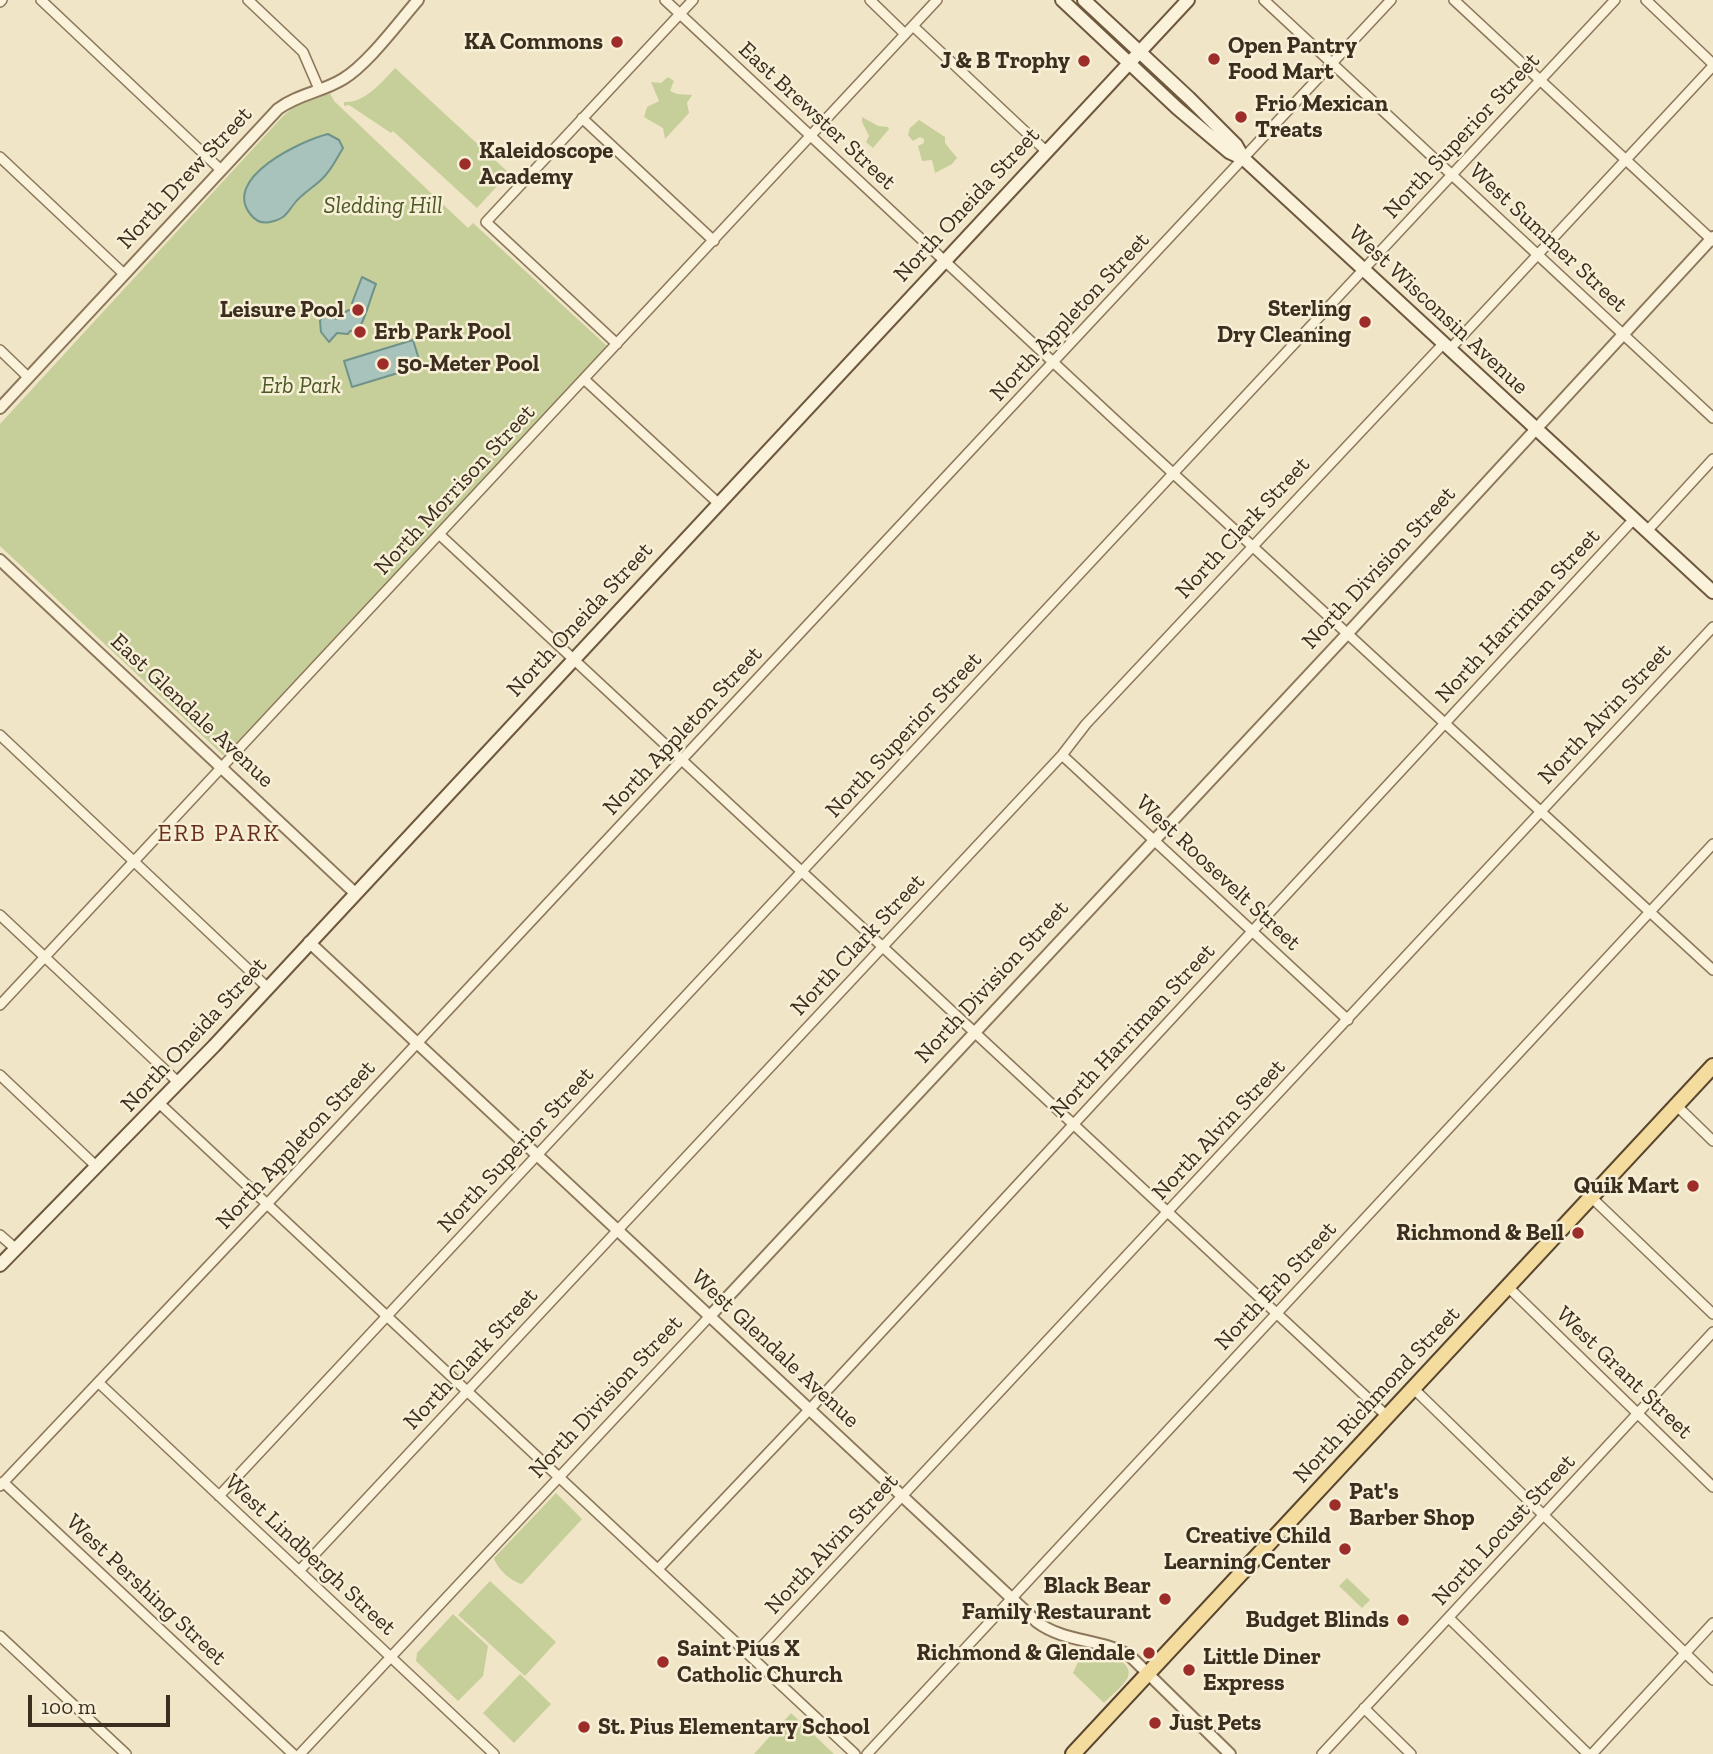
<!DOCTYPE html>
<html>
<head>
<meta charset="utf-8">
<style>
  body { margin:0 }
  #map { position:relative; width:1713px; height:1754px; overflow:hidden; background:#f0e5c6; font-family:"Zilla Slab",serif }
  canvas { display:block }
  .scale { position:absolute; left:28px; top:1695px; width:142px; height:32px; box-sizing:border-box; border:4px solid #3c2e1f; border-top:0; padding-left:9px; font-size:21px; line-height:24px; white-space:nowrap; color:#3c2e1f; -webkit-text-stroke:5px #f7efd6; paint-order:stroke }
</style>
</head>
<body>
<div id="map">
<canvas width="1713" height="1754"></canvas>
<div class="scale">100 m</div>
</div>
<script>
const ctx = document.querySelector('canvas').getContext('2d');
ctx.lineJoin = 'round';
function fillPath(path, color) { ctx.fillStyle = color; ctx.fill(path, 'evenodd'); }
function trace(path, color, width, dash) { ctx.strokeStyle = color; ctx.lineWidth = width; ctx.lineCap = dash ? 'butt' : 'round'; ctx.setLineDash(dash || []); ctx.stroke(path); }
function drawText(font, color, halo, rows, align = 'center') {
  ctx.font = font + ' "Zilla Slab",serif'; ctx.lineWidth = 5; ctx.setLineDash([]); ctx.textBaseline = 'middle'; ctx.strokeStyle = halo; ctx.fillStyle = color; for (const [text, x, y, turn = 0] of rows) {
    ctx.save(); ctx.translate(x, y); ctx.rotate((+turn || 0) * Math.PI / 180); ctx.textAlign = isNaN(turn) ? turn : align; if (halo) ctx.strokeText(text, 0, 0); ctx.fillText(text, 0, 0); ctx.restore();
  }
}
fillPath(new Path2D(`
  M395,68L509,173L477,208L393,131L391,133L349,105L344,106V102C364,104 383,81 395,68Z
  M668,77L674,81L670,91L677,94L692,95L687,103L689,113L665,139L663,128L644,117L647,107L659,101L651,82L661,83Z
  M330,93L334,101L468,228L473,223L607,346L224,756L0,546V424L284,115L294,107Z
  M862,117L878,126L888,127L889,129L873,148L866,142L869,136L862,122Z
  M919,120L945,137V143L957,158L952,164L935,173L932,160L922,161L918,146L924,143V139L920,137L913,141L908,135L910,128Z
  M556,1493L582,1519L522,1584C512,1582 497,1569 494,1558Z
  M1347,1578L1370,1600L1362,1608L1339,1586Z
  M490,1581L556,1642L525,1676L458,1615Z
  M453,1614L488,1646L483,1676L458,1701L416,1661L417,1653Z
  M1084,1649C1097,1651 1135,1659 1128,1677C1124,1686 1111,1695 1104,1703L1073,1673Z
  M520,1674L551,1704L514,1743L483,1713Z
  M791,1713L834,1754H754Z`), '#c6cf99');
const water = new Path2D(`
  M328,134L339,140L343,148C337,158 331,171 322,179C314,187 300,195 294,204C286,214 285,219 270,222C262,224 256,221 251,215C220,178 303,140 328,134Z
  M362,277L376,284C371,295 364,326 356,331H350L348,334L337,333L329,342L321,332L320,321L323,314L337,319V316L349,310L357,309L358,306L352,303Z
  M413,340L421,366L352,387L344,361Z`);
fillPath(water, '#a8c3bc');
trace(water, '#6e938b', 2);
const minor = new Path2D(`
  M41,0L221,170
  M248,0L303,52L319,89
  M665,0L1113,418L1713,970
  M870,0L905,34
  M1264,0L1713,418
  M1454,0L1713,241
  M1646,0L1713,64
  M0,2L2,0
  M913,26L1047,152
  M582,118L714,241
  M0,157L124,274
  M617,344L486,222L693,0
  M1450,349L1713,66
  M0,350L28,377
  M585,380L718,503
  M1647,531L1713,459
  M440,535L1388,1417
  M0,735L268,988
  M1062,755L1348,1020
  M0,915L179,1083
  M0,1005L937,0
  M0,1075L97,1167
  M159,1103L855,1754
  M1676,1105L1713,1141
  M1591,1197L1713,1314
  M0,1235L16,1249
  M1508,1287L1713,1487
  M99,1383L494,1754
  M1414,1389L1713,1680
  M3,1482L293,1754
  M0,1486L267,1204L1391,0
  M219,1496L1615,0
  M658,1569L809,1410L1634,519
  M299,1571L1062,755L1086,724L1444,343
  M1449,1618L1588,1754
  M0,1636L126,1754
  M752,1657L1713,627
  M1364,1708L1411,1754
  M300,1754L709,1317
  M867,1754L1713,844
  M1322,1754L1713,1332
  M1592,1754L1713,1623`);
const tertiary = new Path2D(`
  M0,408L278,109C298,94 322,92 343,79C368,64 398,23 418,0
  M0,560L355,893
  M309,942L1037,1622C1065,1643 1100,1638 1130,1656L1230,1754
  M709,1317L1348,633L1713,237`);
const secondary = new Path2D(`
  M1062,0L1177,108L1229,152L1244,159
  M1084,0L1189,98L1236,145L1244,159L1713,592
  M0,1265L214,1046L1188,0`);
const primary = new Path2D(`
  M1073,1754L1713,1066`);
trace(minor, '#8c775b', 12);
trace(tertiary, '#8c775b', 14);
trace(secondary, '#6e583e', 16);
trace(primary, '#5a452f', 18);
trace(minor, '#faf2da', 9);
trace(tertiary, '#faf2da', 10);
trace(secondary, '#faf2da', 12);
trace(primary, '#f3dc9e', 14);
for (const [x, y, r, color] of [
  [617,42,7,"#9d2d29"],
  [1214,59,7,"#9d2d29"],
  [1084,61,7,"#9d2d29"],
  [1241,117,7,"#9d2d29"],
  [465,164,7,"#9d2d29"],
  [358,310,7,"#9d2d29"],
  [1365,322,7,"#9d2d29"],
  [360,332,7,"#9d2d29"],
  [383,364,7,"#9d2d29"],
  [1693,1186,7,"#9d2d29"],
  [1578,1233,7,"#9d2d29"],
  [1335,1505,7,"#9d2d29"],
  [1345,1549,7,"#9d2d29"],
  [1165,1599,7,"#9d2d29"],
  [1403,1620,7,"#9d2d29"],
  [1149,1653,7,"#9d2d29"],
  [663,1662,7,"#9d2d29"],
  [1189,1670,7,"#9d2d29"],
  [1155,1723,7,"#9d2d29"],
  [584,1727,7,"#9d2d29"]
]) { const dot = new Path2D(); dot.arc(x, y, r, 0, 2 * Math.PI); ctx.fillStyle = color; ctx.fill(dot); trace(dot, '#f7efd6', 2.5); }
drawText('bold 23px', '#3c2e1f', '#f7efd6', [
  ["KA Commons",603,42],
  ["Open Pantry",1228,46,"left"],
  ["Food Mart",1228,72,"left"],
  ["J & B Trophy",1070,61],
  ["Frio Mexican",1255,104,"left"],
  ["Treats",1255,130,"left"],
  ["Kaleidoscope",479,151,"left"],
  ["Academy",479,177,"left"],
  ["Sterling",1351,309],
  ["Dry Cleaning",1351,335],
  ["Leisure Pool",344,310],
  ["Erb Park Pool",374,332,"left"],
  ["50-Meter Pool",397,364,"left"],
  ["Quik Mart",1679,1186],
  ["Richmond & Bell",1564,1233],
  ["Pat's",1349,1492,"left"],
  ["Barber Shop",1349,1518,"left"],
  ["Creative Child",1331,1536],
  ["Learning Center",1331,1562],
  ["Black Bear",1151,1586],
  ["Family Restaurant",1151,1612],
  ["Budget Blinds",1389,1620],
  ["Saint Pius X",677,1649,"left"],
  ["Catholic Church",677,1675,"left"],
  ["Richmond & Glendale",1135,1653],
  ["Little Diner",1203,1657,"left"],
  ["Express",1203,1683,"left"],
  ["Just Pets",1169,1723,"left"],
  ["St. Pius Elementary School",598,1727,"left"]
], 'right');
drawText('23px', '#3c2e1f', '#f7efd6', [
  ["East Brewster Street",817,116,43],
  ["North Superior Street",1462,136,-47],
  ["North Drew Street",185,178,-47],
  ["North Oneida Street",967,205,-47],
  ["West Summer Street",1548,238,43],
  ["West Wisconsin Avenue",1438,310,43],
  ["North Appleton Street",1070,317,-47],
  ["North Morrison Street",455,490,-47],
  ["North Clark Street",1243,528,-47],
  ["North Division Street",1379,568,-47],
  ["North Harriman Street",1518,616,-47],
  ["North Oneida Street",580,620,-47],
  ["East Glendale Avenue",192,711,43],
  ["North Alvin Street",1605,714,-47],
  ["North Appleton Street",683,731,-47],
  ["North Superior Street",904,735,-47],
  ["West Roosevelt Street",1218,873,43],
  ["North Clark Street",858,945,-47],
  ["North Division Street",992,982,-47],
  ["North Harriman Street",1133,1031,-47],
  ["North Oneida Street",194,1035,-47],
  ["North Alvin Street",1219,1130,-47],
  ["North Appleton Street",296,1145,-47],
  ["North Superior Street",516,1150,-47],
  ["North Erb Street",1276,1286,-47],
  ["West Glendale Avenue",775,1349,43],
  ["North Clark Street",471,1359,-47],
  ["West Grant Street",1624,1373,44],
  ["North Richmond Street",1377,1395,-47],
  ["North Division Street",606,1397,-47],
  ["North Locust Street",1504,1530,-47],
  ["North Alvin Street",832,1544,-47],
  ["West Lindbergh Street",310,1555,43],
  ["West Pershing Street",146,1590,43]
]);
drawText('italic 23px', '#4a5925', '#f7efd6', [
  ["Sledding Hill",383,206],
  ["Erb Park",301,386]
]);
ctx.letterSpacing = '2px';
drawText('24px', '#6a301d', '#f7efd6', [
  ["ERB PARK",219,834]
]);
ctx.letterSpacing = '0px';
</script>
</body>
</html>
